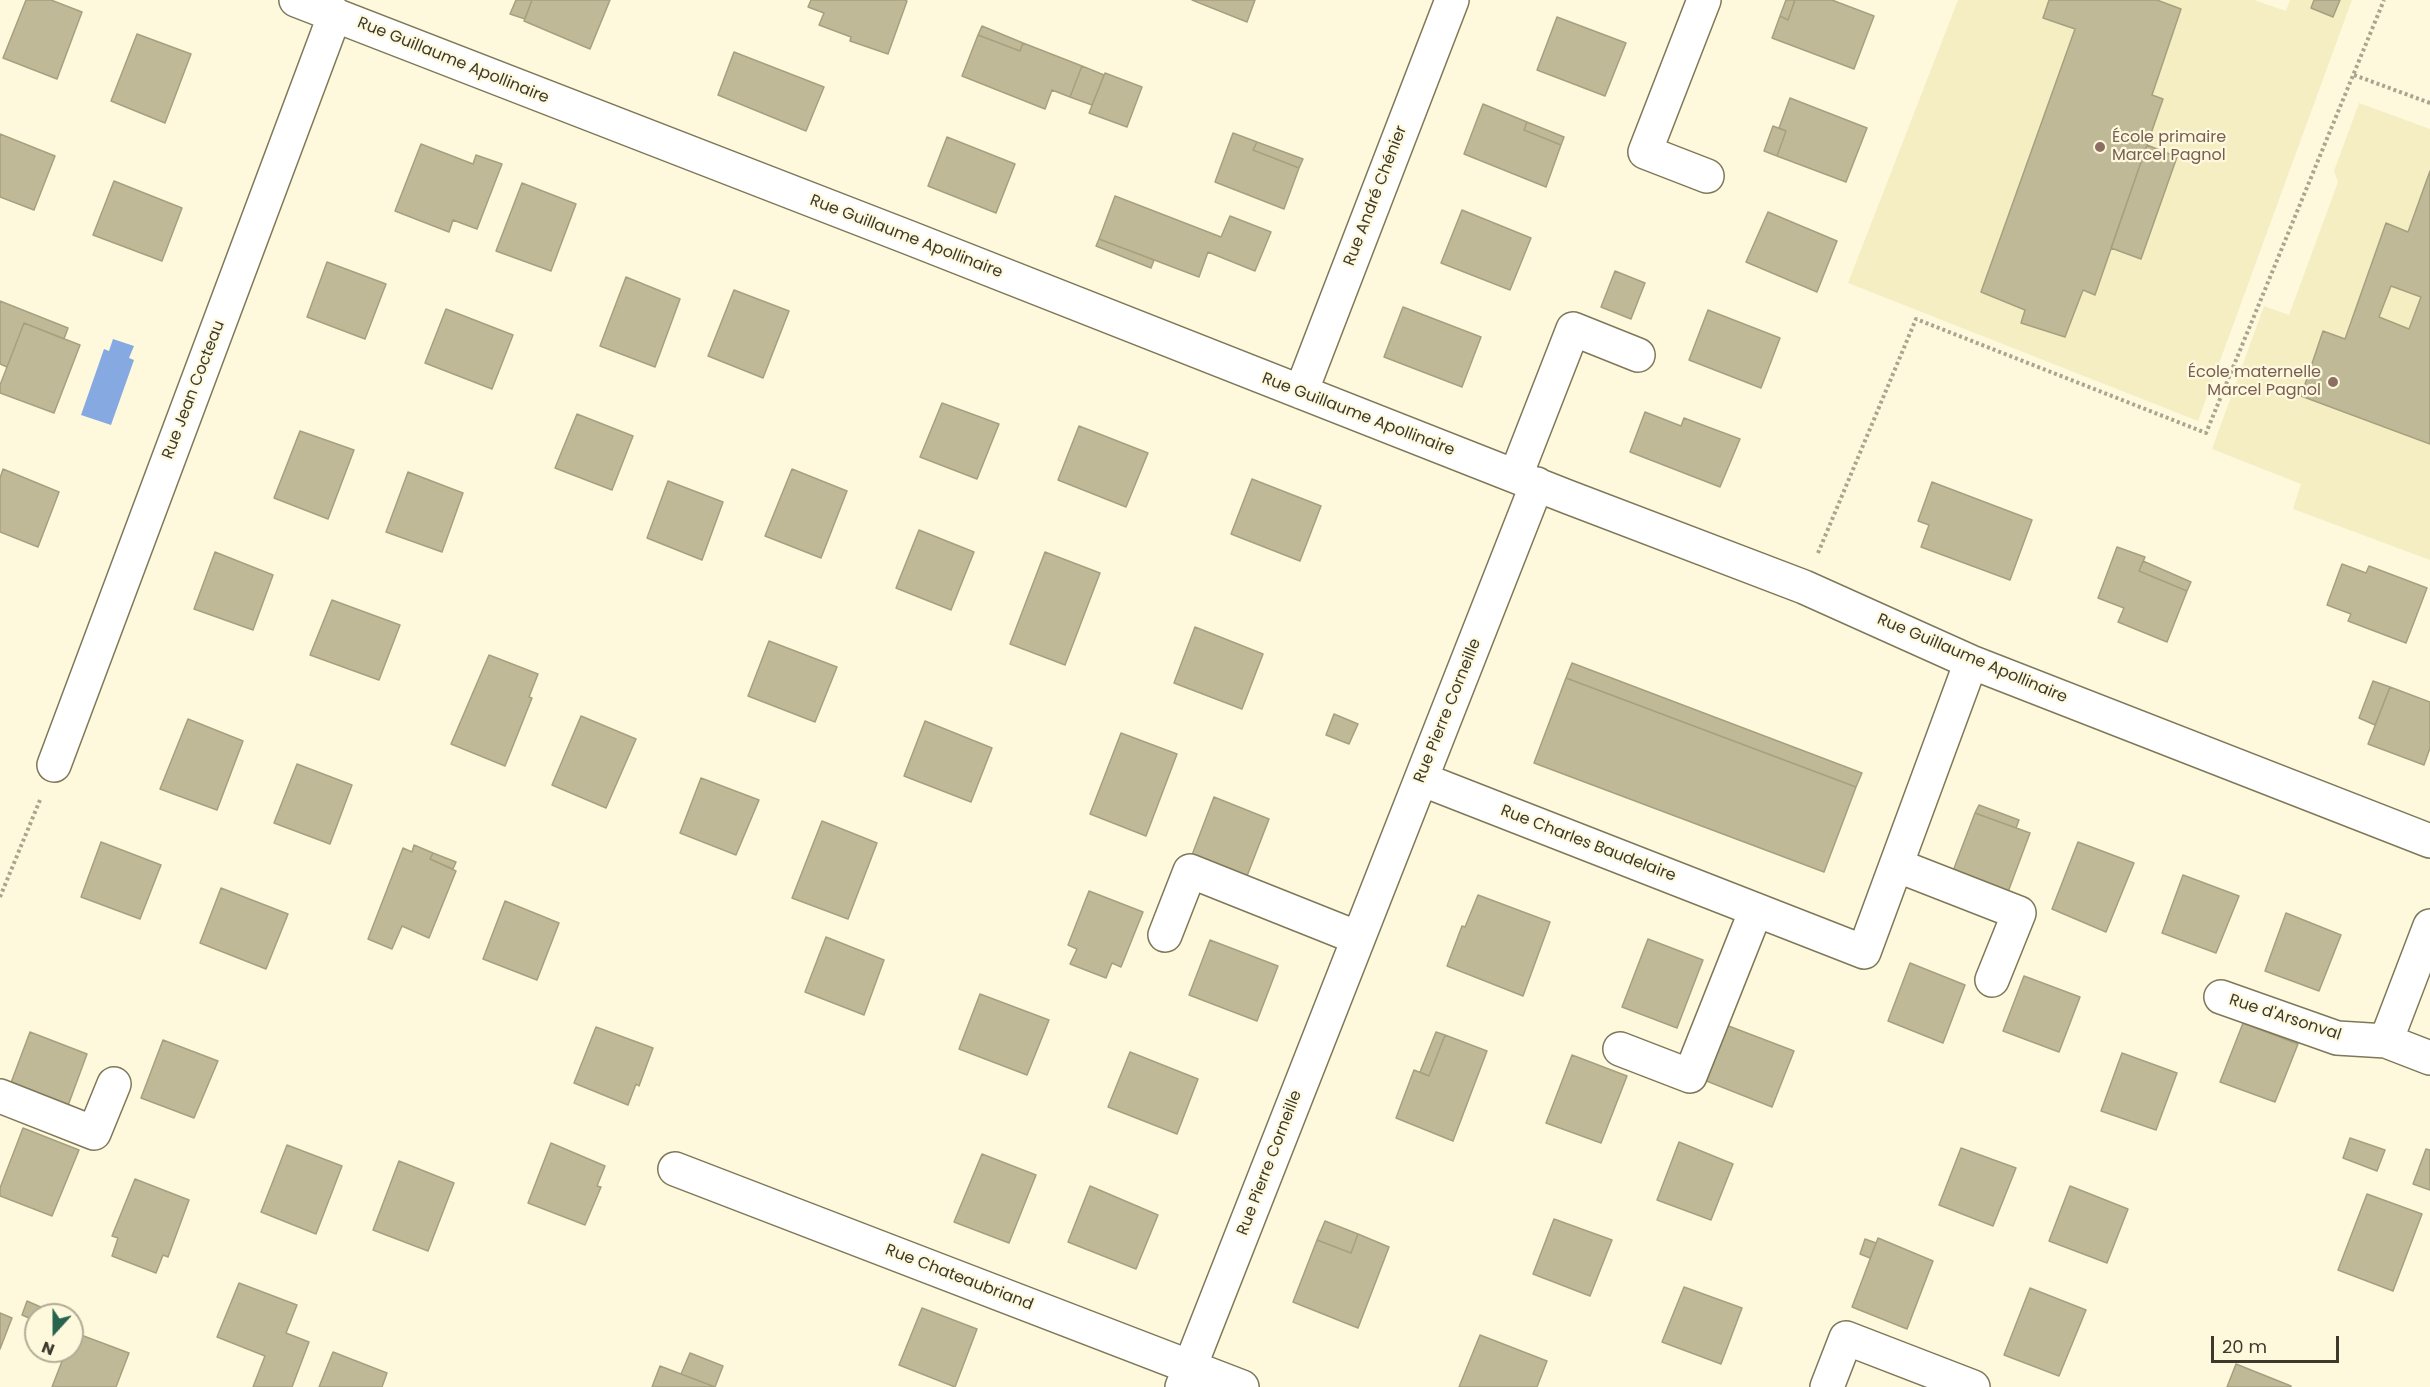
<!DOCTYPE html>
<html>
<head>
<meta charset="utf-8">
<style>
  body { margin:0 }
  #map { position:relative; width:2430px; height:1387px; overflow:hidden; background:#fef9dd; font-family:Poppins,sans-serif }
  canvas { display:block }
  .north { position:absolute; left:24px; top:1303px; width:60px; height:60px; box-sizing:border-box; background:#fef9dd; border:2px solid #b1ad96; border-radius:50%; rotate:201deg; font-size:16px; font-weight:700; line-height:24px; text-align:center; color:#3d3a2c }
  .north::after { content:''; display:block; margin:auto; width:21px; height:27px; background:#27634d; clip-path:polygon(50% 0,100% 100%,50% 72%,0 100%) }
  .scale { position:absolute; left:2211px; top:1336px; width:128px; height:27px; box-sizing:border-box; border:3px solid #3d3a2c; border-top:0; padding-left:8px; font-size:18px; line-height:21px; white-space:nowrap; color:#3d3a2c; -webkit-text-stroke:4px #fef9dd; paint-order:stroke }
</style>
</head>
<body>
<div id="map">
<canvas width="2430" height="1387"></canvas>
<div class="north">N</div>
<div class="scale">20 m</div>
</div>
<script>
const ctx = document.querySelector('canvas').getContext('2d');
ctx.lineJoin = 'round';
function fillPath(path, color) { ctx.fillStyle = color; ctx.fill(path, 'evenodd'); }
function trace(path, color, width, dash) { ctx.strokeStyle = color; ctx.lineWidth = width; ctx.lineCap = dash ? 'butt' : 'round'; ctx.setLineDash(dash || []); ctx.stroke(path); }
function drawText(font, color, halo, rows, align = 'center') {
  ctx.font = font + ' Poppins,sans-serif'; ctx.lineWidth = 4.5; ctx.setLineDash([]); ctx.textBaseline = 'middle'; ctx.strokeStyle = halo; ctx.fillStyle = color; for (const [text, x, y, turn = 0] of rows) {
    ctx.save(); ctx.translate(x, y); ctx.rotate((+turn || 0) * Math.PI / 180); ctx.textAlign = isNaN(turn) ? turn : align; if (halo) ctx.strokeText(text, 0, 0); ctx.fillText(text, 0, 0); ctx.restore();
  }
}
fillPath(new Path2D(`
  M1958,0H2254L2286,11L2290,0H2352L2198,421L1848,283Z
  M2359,103L2430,129V560L2293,509L2301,484L2212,449L2264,306L2289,315L2338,182L2334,171Z`), '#f5eec2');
fillPath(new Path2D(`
  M113,339L134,346L129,358L134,360L111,425L81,415L104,349L109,351Z`), '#85a9e0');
const building = new Path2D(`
  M26,0H51L82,12L57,79L3,58Z
  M516,0H532L525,19L510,14Z
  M532,0H610L590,49L524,21Z
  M811,0H905L907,1L888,54L850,41L851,37L819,25L824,13L808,7Z
  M1192,0H1255L1247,22Z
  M1786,0H1795L1788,20L1780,16Z
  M1795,0H1832L1874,16L1854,69L1772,38L1780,16L1788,20Z
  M2049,0H2157L2181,9L2152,95L2163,99L2147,145L2095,295L2083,290L2065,337L2021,323L2025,310L1981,292L2075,29L2043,18Z
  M2314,0H2340L2333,17L2311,8Z
  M1557,17L1626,43L1605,96L1537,70Z
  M982,26L1023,43L1020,51L978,35Z
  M137,34L191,54L165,123L111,101Z
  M978,35L1020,51L1023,43L1082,66L1070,97L1052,90L1045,109L962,76Z
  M734,52L824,87L806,131L718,95Z
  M1082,66L1104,75L1092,105L1070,97Z
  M1105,73L1142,87L1127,127L1089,113Z
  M1790,98L1867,128L1846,182L1777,156L1786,131L1779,128Z
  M1483,104L1527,122L1524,130L1561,145L1546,187L1464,154Z
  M1527,122L1564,137L1561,145L1524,130Z
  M1773,126L1786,131L1777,156L1764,151Z
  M1233,133L1257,142L1253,150L1299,168L1284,209L1215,182Z
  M0,134L55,156L34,210L0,197Z
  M947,137L1015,164L996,213L928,186Z
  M1257,142L1303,159L1299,168L1253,150Z
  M421,144L473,164L476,155L502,164L477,229L453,220L449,232L395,211Z
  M2147,145L2177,157L2141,259L2111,248Z
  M2430,171V444L2301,396L2323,331L2345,339L2386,223L2408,232ZM2391,286L2421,297L2409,329L2379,317Z
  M114,181L182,208L162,261L93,235Z
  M522,183L576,204L551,271L496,251Z
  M1115,196L1221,237L1230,216L1271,232L1255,271L1208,252L1199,277L1099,239Z
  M1462,210L1531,238L1510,290L1441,263Z
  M1768,212L1837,241L1817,292L1746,262Z
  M1099,239L1154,260L1151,268L1096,246Z
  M327,262L386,284L365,339L307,317Z
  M1615,271L1645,283L1631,319L1601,307Z
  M626,277L680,299L655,367L600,346Z
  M734,290L789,311L763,378L708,356Z
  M0,301L68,328L64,339L24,323L7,367L0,364Z
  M1403,307L1481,337L1462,387L1384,357Z
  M446,309L513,335L492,389L425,363Z
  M1708,310L1780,338L1761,388L1689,360Z
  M24,323L80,345L54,413L0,393V385Z
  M942,403L999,424L977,479L920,457Z
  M1645,412L1681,426L1684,418L1740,439L1720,487L1630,452Z
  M577,414L633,436L612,490L555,468Z
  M1079,426L1148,453L1126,507L1058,480Z
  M300,431L354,450L328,519L274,498Z
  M3,469L59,492L38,547L0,532V478Z
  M792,469L847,491L821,558L765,536Z
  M408,472L463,493L442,552L386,532Z
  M1252,479L1321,506L1300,561L1231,534Z
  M668,481L723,502L702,560L647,538Z
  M1932,482L2032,520L2010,580L1921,547L1929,525L1918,521Z
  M919,530L974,552L951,610L896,588Z
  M2117,547L2145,557L2139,571L2187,591L2167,642L2118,622L2124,608L2098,598Z
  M215,552L273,575L253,630L194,609Z
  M1045,552L1100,573L1065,665L1010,644Z
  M2143,561L2191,582L2187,591L2139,571Z
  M2342,564L2366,573L2369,566L2427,588L2406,643L2348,621L2351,614L2327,605Z
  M332,600L400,625L379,680L310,655Z
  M1195,627L1263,654L1242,709L1174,683Z
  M769,641L837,667L815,722L748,696Z
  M489,655L538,674L529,697L532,698L505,766L451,744Z
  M1572,663L1862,773L1856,787L1566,678Z
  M1566,678L1856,787L1824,872L1534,763Z
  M2373,681L2390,687L2375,725L2359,718Z
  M2390,687L2430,702V748L2424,765L2368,744Z
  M1334,714L1358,724L1349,744L1326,735Z
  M581,716L636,739L606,808L552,785Z
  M188,719L243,741L217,810L160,789Z
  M925,721L992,748L971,802L904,776Z
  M1121,733L1177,754L1146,836L1090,814Z
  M297,764L352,785L330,844L274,823Z
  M701,778L759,800L736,855L680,833Z
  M1214,797L1269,819L1247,876L1192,855Z
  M1979,805L2019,820L2016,828L1975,813Z
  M1975,813L2030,833L2008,892L1953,871Z
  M822,821L877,843L848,919L792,898Z
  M101,842L161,865L140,919L81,897Z
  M2078,842L2134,863L2106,932L2052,909Z
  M414,845L433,853L430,859L456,871L429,938L402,926L392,949L368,939L403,848L412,852Z
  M433,853L456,862L453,869L430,859Z
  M2183,875L2239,896L2216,953L2162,933Z
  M221,888L288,914L266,969L200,943Z
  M1089,891L1143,912L1121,967L1112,963L1106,978L1070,964L1077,949L1068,945Z
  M1478,895L1550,922L1523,996L1447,966L1462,926L1465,927Z
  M505,901L559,923L537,980L483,959Z
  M2286,913L2341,935L2319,991L2265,971Z
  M826,937L884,960L864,1015L805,992Z
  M1648,939L1703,960L1677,1028L1622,1007Z
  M1210,940L1278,966L1257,1021L1189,995Z
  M1910,963L1965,985L1943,1043L1888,1021Z
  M2024,976L2080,997L2059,1052L2003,1031Z
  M980,994L1049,1020L1027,1075L959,1049Z
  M2243,1023L2298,1044L2275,1102L2220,1082Z
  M1726,1025L1794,1051L1772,1107L1704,1080Z
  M596,1027L653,1048L639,1086L636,1084L628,1105L574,1083Z
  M30,1032L87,1054L66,1111L9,1088Z
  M1436,1032L1445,1035L1429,1076L1420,1072Z
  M1445,1035L1487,1051L1453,1141L1396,1118L1414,1070L1429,1076Z
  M163,1040L218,1061L194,1118L141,1098Z
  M1130,1052L1198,1079L1177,1134L1108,1107Z
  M2122,1053L2177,1073L2156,1130L2101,1111Z
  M1572,1055L1627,1076L1601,1143L1546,1123Z
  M23,1128L79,1150L52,1216L0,1196V1188Z
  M2350,1138L2385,1150L2377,1171L2343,1158Z
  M1679,1142L1733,1164L1711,1220L1657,1200Z
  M551,1143L605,1166L597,1186L601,1187L585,1225L528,1203Z
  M287,1145L342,1166L316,1234L261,1212Z
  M1961,1148L2016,1168L1993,1226L1939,1205Z
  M2426,1149L2430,1150V1190L2413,1184Z
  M982,1154L1036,1175L1009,1243L954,1222Z
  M399,1161L454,1183L428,1251L373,1230Z
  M135,1179L189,1200L168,1257L163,1255L156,1273L112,1256L118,1238L112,1236Z
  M1090,1186L1158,1215L1136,1269L1068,1242Z
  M2070,1186L2128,1209L2107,1263L2049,1241Z
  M2367,1194L2422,1214L2393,1291L2338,1270Z
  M1554,1219L1612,1240L1590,1296L1533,1274Z
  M1325,1221L1358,1234L1351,1253L1317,1240Z
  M1358,1234L1389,1247L1358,1328L1293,1302L1317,1240L1351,1253Z
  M1878,1238L1933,1261L1907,1329L1852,1307Z
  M1865,1239L1876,1243L1870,1258L1860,1254Z
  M239,1283L297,1305L286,1333L309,1342L292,1387H253L265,1356L217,1337Z
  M1684,1287L1742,1308L1721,1364L1662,1342Z
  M2030,1288L2086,1310L2059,1376L2004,1355Z
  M27,1301L43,1308L40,1315H36V1321L22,1315Z
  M922,1308L977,1329L955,1387L899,1365Z
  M0,1313L12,1318L0,1349Z
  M73,1332L129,1353L116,1387H52L66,1351H72Z
  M1480,1335L1547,1361L1537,1387H1459Z
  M333,1352L387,1373L382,1387H319Z
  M690,1353L723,1366L715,1387L681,1374Z
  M2236,1364L2291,1386V1387H2227Z
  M660,1366L681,1374L715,1387H652Z`);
fillPath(building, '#bfb997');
trace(building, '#a7a07f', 1.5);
const street = new Path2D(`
  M296,0L910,238L1568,497L1804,587L1971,662L2430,841
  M1704,0L1645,152L1707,176
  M1301,392L1452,0
  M1516,475L1573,329L1638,355
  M54,765L335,14
  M1421,779L1864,952L1971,662
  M1896,865L2019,913L1992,980
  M2430,926L2386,1041L2430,1058
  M1165,935L1190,871L1358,938
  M2221,997L2337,1038L2386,1041
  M1620,1049L1690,1076L1756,910
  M0,1096L94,1133L114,1084
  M675,1169L1242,1387
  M1182,1387L1537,484
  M1827,1387L1846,1338L1973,1387`);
trace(street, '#7e7858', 36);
trace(new Path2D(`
  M2354,75L2430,103
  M1818,553L1916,319L2206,433L2384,0
  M0,897L40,800`), '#a9a58f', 4, [3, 3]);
trace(street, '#fff', 33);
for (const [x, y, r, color] of [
  [2100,147,6,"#8d6e63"],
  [2333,382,6,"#8d6e63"]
]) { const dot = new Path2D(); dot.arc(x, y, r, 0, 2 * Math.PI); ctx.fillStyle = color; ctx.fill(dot); trace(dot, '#fef9dd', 2); }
drawText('16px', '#3d3a2c', '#fef9dd', [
  ["Rue Guillaume Apollinaire",453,61,22],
  ["Rue André Chénier",1376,196,-69],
  ["Rue Guillaume Apollinaire",906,237,21],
  ["Rue Jean Cocteau",194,390,-69],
  ["Rue Guillaume Apollinaire",1358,415,21],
  ["Rue Guillaume Apollinaire",1972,659,23],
  ["Rue Pierre Corneille",1448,711,-68],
  ["Rue Charles Baudelaire",1588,844,21],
  ["Rue d'Arsonval",2285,1018,18],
  ["Rue Pierre Corneille",1270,1163,-69],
  ["Rue Chateaubriand",959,1278,21]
]);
drawText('16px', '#785e54', '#fef9dd', [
  ["École primaire",2112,138],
  ["Marcel Pagnol",2112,156],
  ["École maternelle",2321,373,"right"],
  ["Marcel Pagnol",2321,391,"right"]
], 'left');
</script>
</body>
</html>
